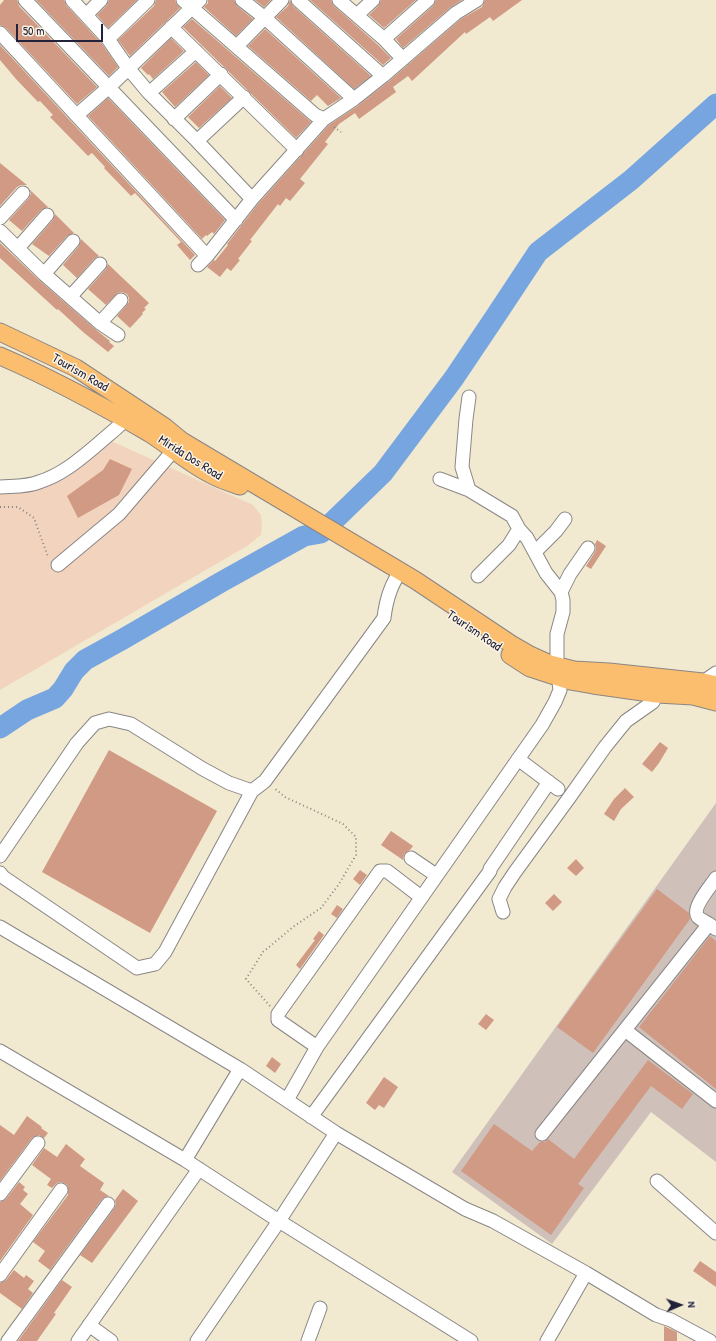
<!DOCTYPE html>
<html>
<head>
<meta charset="utf-8">
<style>
  body { margin:0 }
  #map { position:relative; width:716px; height:1341px; overflow:hidden; background:#f1ead0; font-family:"Patrick Hand",sans-serif }
  canvas { display:block }
  .north { position:absolute; left:660px; top:1285px; width:40px; height:40px; -webkit-text-stroke:3px #fcf5e5; paint-order:stroke; rotate:88deg; font-size:11px; font-weight:700; line-height:16px; text-align:center; color:#22223b }
  .north::after { content:''; display:block; margin:auto; width:14px; height:18px; background:#22223b; clip-path:polygon(50% 0,100% 100%,50% 72%,0 100%) }
  .scale { position:absolute; left:16px; top:24px; width:87px; height:18px; box-sizing:border-box; border:2px solid #22223b; border-top:0; padding-left:5px; font-size:12px; line-height:14px; white-space:nowrap; color:#22223b; -webkit-text-stroke:3px #fcf5e5; paint-order:stroke }
</style>
</head>
<body>
<div id="map">
<canvas width="716" height="1341"></canvas>
<div class="north">N</div>
<div class="scale">50 m</div>
</div>
<script>
const ctx = document.querySelector('canvas').getContext('2d');
ctx.lineJoin = 'round';
function fillPath(path, color) { ctx.fillStyle = color; ctx.fill(path, 'evenodd'); }
function trace(path, color, width, dash) { ctx.strokeStyle = color; ctx.lineWidth = width; ctx.lineCap = dash ? 'butt' : 'round'; ctx.setLineDash(dash || []); ctx.stroke(path); }
function drawText(font, color, halo, rows, align = 'center') {
  ctx.font = font + ' "Patrick Hand",sans-serif'; ctx.lineWidth = 3; ctx.setLineDash([]); ctx.textBaseline = 'middle'; ctx.strokeStyle = halo; ctx.fillStyle = color; for (const [text, x, y, turn = 0] of rows) {
    ctx.save(); ctx.translate(x, y); ctx.rotate((+turn || 0) * Math.PI / 180); ctx.textAlign = isNaN(turn) ? turn : align; if (halo) ctx.strokeText(text, 0, 0); ctx.fillText(text, 0, 0); ctx.restore();
  }
}
fillPath(new Path2D(`
  M109,440L253,505L261,515L262,525L261,535L247,546L0,690V489L23,490Z`), '#f2d4be');
fillPath(new Path2D(`
  M716,803V1162L651,1112L552,1244L452,1172Z`), '#cfc0ba');
trace(new Path2D(`
  M0,728L27,710L55,698L63,689L74,671L85,660L123,639L223,581L304,536L321,533L383,473L454,378L495,317L538,252L631,180L716,104`), '#77a5e0', 21);
fillPath(new Path2D(`
  M4,0H17L19,6L97,87L77,104L6,28L0,25V5Z
  M36,0H64L66,5L102,44L118,67L109,76Z
  M109,0H137L108,28L97,15L107,5Z
  M156,0H175L176,3L180,8L130,56L118,40L154,6Z
  M208,0H234L237,6L253,19L236,36L204,7L208,3Z
  M255,0H271L264,7Z
  M290,0L293,6L371,76L354,89L276,17L288,6Z
  M310,0H331L334,6L378,45L391,58L383,65Z
  M381,0H416L384,28L369,15L378,6Z
  M436,0H462L451,7L403,48L396,39L433,6Z
  M485,0H522L493,21L490,17L466,34L465,32L412,81L408,76L393,87L396,92L359,119L355,113L339,124L325,142L328,144L300,179L305,183L290,201L286,198L280,206L278,204L250,240L252,241L238,259L240,260L231,271L227,268L220,277L207,267L214,260L215,261L228,245L227,244L258,204L329,125L359,105L388,82L461,19L482,7Z
  M192,19L311,122L296,138L229,72L226,68L223,66L183,27Z
  M265,29L341,98L328,106L317,95L311,101L248,46Z
  M171,38L184,51L153,79L149,74L148,75L141,68Z
  M0,45L195,255L190,260L177,245L181,242L135,193L131,196L104,168L105,167L92,153L88,156L50,117L53,115L40,101L38,102L16,79L0,60Z
  M196,62L209,75L175,107L162,92Z
  M220,86L232,98L199,128L188,117Z
  M108,98L225,220L214,234L212,232L207,236L206,235L202,239L88,116Z
  M0,163L27,185H21L17,187L0,206Z
  M30,190L48,207L41,210L22,231L9,220L29,198L31,194Z
  M55,214L74,233L67,236L49,256L32,244L53,220Z
  M81,239L99,256L94,259L77,278L63,265L79,246Z
  M0,243L39,280L95,329L110,341L109,342L114,346L108,352L83,332L58,309L57,310L0,258Z
  M108,264L149,303L144,308L146,309L142,313L143,314L130,328L117,316L129,302V298L127,294L122,292L118,293L106,305L88,289L106,269Z
  M110,459L132,469L119,495L78,518L67,496L103,470Z
  M597,540L606,546L591,569L586,566L595,552L596,548L595,544Z
  M660,742L668,748L659,763L652,772L642,764Z
  M109,750L217,811L150,933L42,872Z
  M625,788L634,797L621,809L614,821L604,814L614,799Z
  M391,831L413,846L410,850L404,854L403,860L381,845Z
  M576,859L584,868L576,876L567,868Z
  M360,870L367,875L360,885L353,879Z
  M657,889L689,913L690,919L593,1053L557,1027Z
  M554,894L562,902L553,911L545,903Z
  M337,905L343,909L337,918L331,914Z
  M319,931L324,935L300,969L296,965L315,940L313,939Z
  M710,936L716,941V1089L639,1027Z
  M486,1014L494,1020L486,1030L478,1024Z
  M272,1057L281,1064L275,1073L266,1066Z
  M648,1060L693,1094L682,1109L651,1086L578,1184L584,1188L551,1235L461,1171L494,1124L532,1151L540,1142H545L548,1139L574,1159Z
  M384,1077L398,1087L384,1108L379,1105L375,1110L366,1103Z
  M27,1116L42,1127L41,1128L48,1133L44,1138L39,1135L32,1138L0,1181V1125L14,1135Z
  M66,1144L85,1159L80,1166L104,1183L100,1190L109,1196L105,1197L102,1199L50,1270L38,1261L45,1251L33,1242L68,1195V1187L66,1184L61,1182L57,1183L52,1188L47,1185L51,1179L32,1165L44,1148L57,1157Z
  M19,1182L25,1187L23,1190L28,1194L20,1204L33,1215L0,1261V1202L6,1199Z
  M123,1189L138,1201L92,1263L80,1255L114,1209L116,1204L115,1200Z
  M700,1261L716,1272V1287L693,1271Z
  M14,1270L24,1278L26,1275L34,1281L28,1289L33,1293L22,1309L0,1293V1283L6,1280Z
  M62,1280L72,1287L54,1313L56,1314L37,1341H18Z
  M664,1326L677,1332V1341H664Z`), '#d19a84');
const minor = new Path2D(`
  M25,0L236,220
  M72,0L108,39L128,68L149,93L197,141L252,199
  M183,0L315,115L324,119
  M242,0L265,18L354,99
  M298,0L383,76
  M339,0L384,39L403,59
  M86,15L101,0
  M357,15L373,0
  M171,27L297,150
  M0,33L207,256
  M108,39L148,0
  M384,39L428,0
  M237,46L282,0
  M149,93L196,51
  M77,115L109,87L200,0
  M174,119L221,74
  M197,141L244,97
  M0,218L23,193
  M0,231L44,274L100,323L118,335
  M18,248L47,215
  M198,265L207,256L252,199L324,119L354,99L383,76L456,13L477,0
  M44,274L73,241
  M70,297L100,264
  M100,323L121,300
  M469,397L466,419L462,467L469,490L512,516L519,529L509,545L478,576
  M440,479L469,490
  M0,487C13,486 27,487 39,482C62,475 80,459 98,444C109,434 122,425 131,413
  M535,552L556,531L565,519
  M58,565L119,514L179,444
  M561,592L570,574L588,548
  M700,687L703,682L716,673
  M518,759L558,789
  M0,856L77,743L95,723L109,719L131,724L203,769L229,783L252,791L265,781L384,618C386,601 390,585 401,571
  M411,858L436,875
  M0,873L3,877L137,968L155,964L165,952L252,791
  M503,912L499,899L505,887L515,872L569,798L605,747L626,721L653,702L657,694
  M709,924C706,922 701,920 698,917C691,908 711,886 716,878
  M0,927L240,1069L336,1133L465,1209L493,1221L586,1273L656,1315L671,1320L710,1341
  M625,1030L716,1101
  M317,1047L278,1020V1014L380,871H387L421,897
  M0,1051L185,1160L279,1221L471,1341
  M287,1100L317,1047L542,725L555,702L560,690L557,666V634L563,612V600L561,592L546,573L527,538L519,529
  M311,1117L490,871V869L549,782
  M542,1134L709,924L716,929
  M185,1160L240,1069
  M657,1181L716,1233
  M0,1194L38,1143
  M0,1275L61,1190
  M89,1325L111,1341
  M8,1341L108,1204
  M78,1341L199,1169
  M197,1341L279,1221L336,1133
  M308,1341L320,1308
  M547,1341L586,1273`);
const major = new Path2D(`
  M0,332L76,368L165,427L182,441L415,580L511,644L530,655L550,664L574,670L609,672L703,682L716,685
  M0,356C51,378 101,405 149,433C170,446 189,464 212,475C221,480 231,483 240,486
  M510,655L530,668L570,681L593,685L657,694L693,696L716,702`);
trace(minor, '#8a8686', 15);
trace(major, '#8a8686', 19);
trace(new Path2D(`
  M334,127L341,132
  M0,507H18L34,518L48,557
  M270,1006L246,979L263,952L293,927L321,908L339,884L356,855V837L343,824L285,797L274,788`), '#8a8686', 2, [1, 3]);
trace(minor, '#fff', 13);
trace(major, '#fbbd6e', 17);
drawText('13px', '#22223b', '#fcf5e5', [
  ["Tourism Road",80,373,30],
  ["Mirida Dos Road",190,458,32],
  ["Tourism Road",474,631,34]
]);
</script>
</body>
</html>
